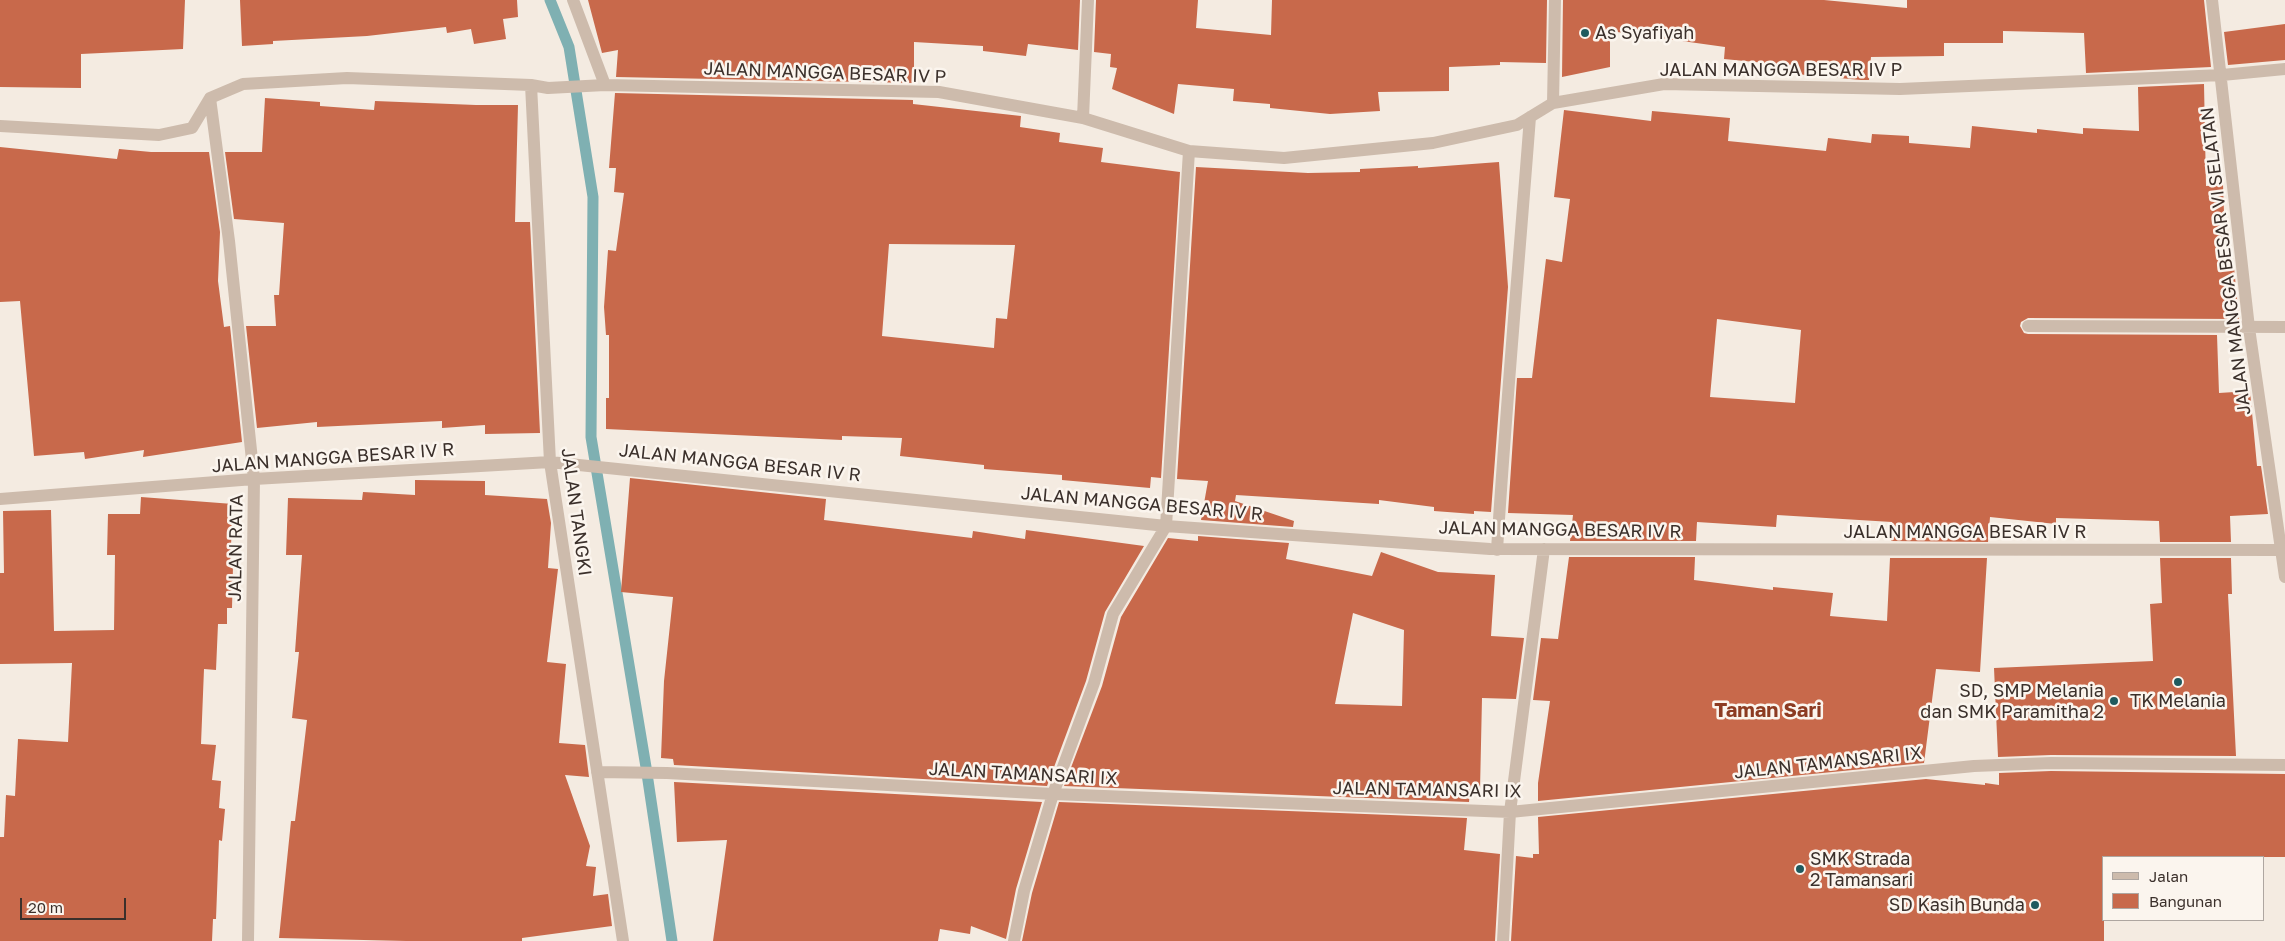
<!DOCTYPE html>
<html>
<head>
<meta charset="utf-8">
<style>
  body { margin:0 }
  #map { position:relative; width:2285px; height:941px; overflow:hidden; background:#f4ebe1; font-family:"Golos Text",sans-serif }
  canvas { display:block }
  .legend { position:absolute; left:2102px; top:856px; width:162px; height:65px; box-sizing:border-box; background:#fbf5ee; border:1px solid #aea6a0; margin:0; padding:6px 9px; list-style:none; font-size:15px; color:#3b302b }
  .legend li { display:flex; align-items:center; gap:10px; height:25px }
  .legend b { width:25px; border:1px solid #aea6a0 }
  .scale { position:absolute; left:20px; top:898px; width:106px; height:22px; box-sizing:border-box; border:2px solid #3b302b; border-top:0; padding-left:6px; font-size:15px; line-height:18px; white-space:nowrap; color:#3b302b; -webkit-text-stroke:4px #fbf5ee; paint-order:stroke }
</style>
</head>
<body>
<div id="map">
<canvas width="2285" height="941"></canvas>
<ul class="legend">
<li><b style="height:6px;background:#cdbbac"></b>Jalan</li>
<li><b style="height:14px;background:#c8694b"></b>Bangunan</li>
</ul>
<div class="scale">20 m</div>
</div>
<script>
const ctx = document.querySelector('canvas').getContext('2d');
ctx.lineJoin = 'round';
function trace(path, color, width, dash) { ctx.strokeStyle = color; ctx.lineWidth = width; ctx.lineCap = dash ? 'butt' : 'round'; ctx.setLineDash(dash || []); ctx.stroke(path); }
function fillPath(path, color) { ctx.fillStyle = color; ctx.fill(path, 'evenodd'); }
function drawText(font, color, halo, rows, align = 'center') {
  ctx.font = font + ' "Golos Text",sans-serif'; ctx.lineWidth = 5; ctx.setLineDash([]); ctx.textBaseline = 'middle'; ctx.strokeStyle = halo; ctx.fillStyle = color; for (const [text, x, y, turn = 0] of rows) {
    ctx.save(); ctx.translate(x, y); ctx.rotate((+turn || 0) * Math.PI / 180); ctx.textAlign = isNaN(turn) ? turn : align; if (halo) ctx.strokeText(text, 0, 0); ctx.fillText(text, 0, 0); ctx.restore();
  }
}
trace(new Path2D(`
  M550,0L569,47L593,197L591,437L646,767L672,941`), '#7fb0b2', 11);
fillPath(new Path2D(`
  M0,0H185L183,49L81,54V88L0,87Z
  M240,0H517L518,17L503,19L506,39L474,44L471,29L447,33L446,27L367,36L273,41V44L242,46Z
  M588,0H1080L1078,50L1028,44L1026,56L983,51V46L914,42V83L616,77L618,50L602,53Z
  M1096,0H1198L1196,28L1271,35L1272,0H1547L1546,63L1500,62V65L1449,67V91L1378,92L1380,111L1330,114L1270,108V104L1233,101L1234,89L1178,84L1174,114L1112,89L1117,68L1110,67L1111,54L1094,52Z
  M1563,0H1824L1907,8V0H2204L2211,67L2086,73L2084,33L2003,31V43H1944V56L1871,57L1869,80H1861L1795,74L1796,66L1724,59L1725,47L1610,31V67L1562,77Z
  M2285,24V60L2228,65L2224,32Z
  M2204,84L2206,186L2223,185L2226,268L2234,267L2239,319L2028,318L2021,322L2020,326L2024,333L2028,334L2217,335L2219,393L2250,391L2257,466H2261L2268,514L2230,516L2231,542H2160L2159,521L2056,518V524L1990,517L1988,542L1891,541L1892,522L1777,515L1776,527L1697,522L1696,541H1570L1573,515L1508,513L1517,378H1532L1546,259L1562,262L1570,199L1554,197L1564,110L1651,121L1652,111L1730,118L1728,141L1826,151L1828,138L1871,143L1872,134L1909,136V143L1970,148L1972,126L2037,133V129L2083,134V128L2139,131L2138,87ZM1717,319L1801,330L1795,403L1710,397Z
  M615,93L913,100V104L1021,116L1020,127L1060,133L1059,142L1103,148L1101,162L1180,172L1161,478L1151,477L1150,488L1062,480V475L984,469V465L900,456L902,438L842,436V440L606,429V398H609V335H606L604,307L608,250L616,251L624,193L614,192L616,168H609ZM889,244L1015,245L1007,319L996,318L994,348L882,336Z
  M265,98L320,102V106L374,110L375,101L476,105H518L515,222H530L540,433L485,434V425L442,428V421L317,427V422L257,428L246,326H276L274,295H279L284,223L234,219L225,152H262Z
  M0,147L117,159L119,149L151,152H209L220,232L218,281L224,327L230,326L242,442L143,457L144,450L85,459L84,452L34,456L20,301L0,302Z
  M1499,162L1508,287L1491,512L1474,511V514L1434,511V507L1379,500V504L1236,495L1235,501L1294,521L1293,527L1201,520L1208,481L1177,479L1196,167L1308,173L1360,172V169L1418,166V168Z
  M630,478L826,499L824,520L972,538L973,531L1025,539L1026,530L1144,546L1105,612L1086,681L1047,786L674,765L673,759L661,758L664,681L673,597L621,592Z
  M415,480L485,481V495L547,499L551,523L548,568L558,569L547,662L566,664L559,743L585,745L589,777L565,775L590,846L586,866L596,867L593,896L608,894L612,926L522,938V941H406L279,938L291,821H295L307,720L292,718L299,652H295L302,555H286L288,498L362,500L363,492L415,495Z
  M141,497L233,504L230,566H233L232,608H227V624H218L216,670L204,669L201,744L216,745L212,780L221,781L219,808L225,809L222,841L219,840L216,919H213L212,941H0V837H4L6,795L15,796L18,739L68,742L72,663L0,664V573H4L3,511L51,510L54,631L114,630L115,555H107L108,514H140Z
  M1198,536L1289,543L1286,559L1372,576L1381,552L1438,572L1495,575L1491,636L1524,638L1516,699L1482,698L1480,790H1470L1469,802L1064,786L1102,686L1121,617L1168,538L1198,541ZM1353,613L1404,630L1402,706L1335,704Z
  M1569,557H1695L1694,580L1773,590V587L1833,593L1830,616L1887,621L1890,558H1987L1980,672L1936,669L1924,763L1538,801V783L1550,701L1533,700L1541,638L1558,639Z
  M2160,558H2231L2232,594H2228L2236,756L2051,755L1998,757L1994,668L2153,661L2150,604L2162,603Z
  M2051,771L2285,774V857H2104V941H1511L1516,856L1533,858V854H1539L1538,817L1926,779L1985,785V783L1999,785V773Z
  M674,782L1042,802L1016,889L1006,939L971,926L970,934L940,929L938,941H713L727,840L677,842Z
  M1059,802L1467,818L1464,850L1500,854L1495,941H1022L1032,893Z`), '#c8694b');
trace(new Path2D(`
  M573,0L605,85
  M2212,0L2249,328L2285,577
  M531,85L550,462L623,941
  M210,98L229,241L254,479L248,941
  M1553,103L1555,0
  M1083,118L1088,0
  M0,126L159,135L192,128L210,98L243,84L347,78L531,85L548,88L605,85L939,92L1083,118L1189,151L1284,158L1433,143L1517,125L1553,103L1664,84L1900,89L2222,75L2285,69
  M2028,326L2285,327
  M0,499L254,479L550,462L1166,526L1490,549L2285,550
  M1497,550C1506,405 1519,262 1530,117
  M597,772L667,773L1053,794L1510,812L1974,766L2051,763L2285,765
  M1014,941L1024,891L1053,794L1094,683L1113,614L1166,526L1189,151
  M1503,941L1510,812L1544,549`), '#cdbbac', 12);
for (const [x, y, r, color] of [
  [1585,33,5,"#1f5a5e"],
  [2178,682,5,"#1f5a5e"],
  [2114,701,5,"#1f5a5e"],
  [1800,869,5,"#1f5a5e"],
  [2035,905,5,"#1f5a5e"]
]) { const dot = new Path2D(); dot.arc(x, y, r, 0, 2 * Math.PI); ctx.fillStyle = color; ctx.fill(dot); trace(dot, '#fbf5ee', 2); }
drawText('18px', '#3b302b', '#fbf5ee', [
  ["As Syafiyah",1595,33],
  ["SD, SMP Melania",2104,691,"right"],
  ["dan SMK Paramitha 2",2104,712,"right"],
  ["TK Melania",2178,701,"center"],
  ["SMK Strada",1810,859],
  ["2 Tamansari",1810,880],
  ["SD Kasih Bunda",2025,905,"right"]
], 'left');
drawText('18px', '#3b302b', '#fbf5ee', [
  ["JALAN MANGGA BESAR IV P",1781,70],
  ["JALAN MANGGA BESAR IV P",825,73,2],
  ["JALAN MANGGA BESAR VI SELATAN",2226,261,-97],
  ["JALAN MANGGA BESAR IV R",333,458,-4],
  ["JALAN MANGGA BESAR IV R",740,463,6],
  ["JALAN MANGGA BESAR IV R",1142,504,5],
  ["JALAN TANGKI",576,512,82],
  ["JALAN MANGGA BESAR IV R",1560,530,1],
  ["JALAN MANGGA BESAR IV R",1965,532],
  ["JALAN RATA",236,548,-89],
  ["JALAN TAMANSARI IX",1828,763,-6],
  ["JALAN TAMANSARI IX",1023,774,3],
  ["JALAN TAMANSARI IX",1427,790,1]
]);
drawText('bold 20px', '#8c3b22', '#fbf5ee', [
  ["Taman Sari",1768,711]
]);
</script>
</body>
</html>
